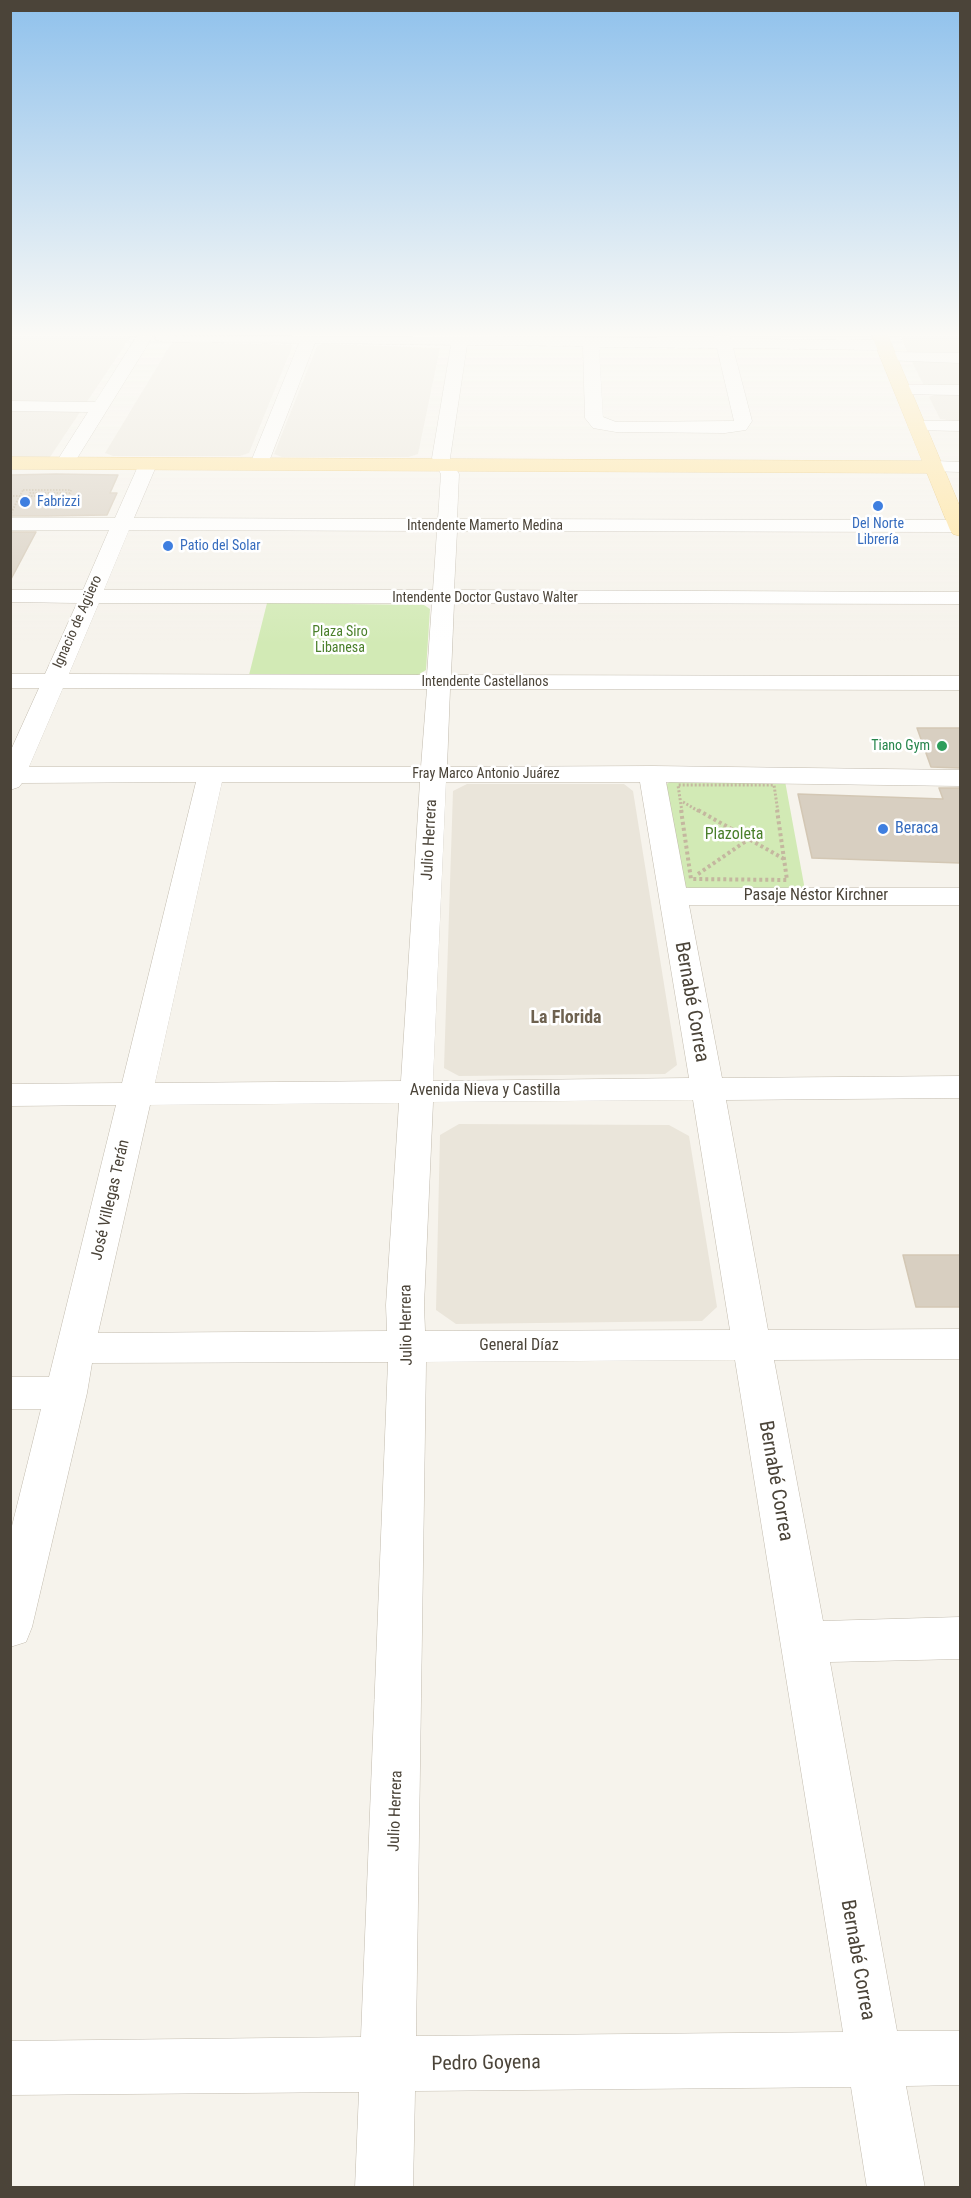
<!DOCTYPE html>
<html>
<head>
<meta charset="utf-8">
<style>
  body { margin:0 }
  #map { position:relative; width:971px; height:2198px; overflow:hidden; background:#f6f3ec; font-family:"Roboto Condensed",sans-serif }
  canvas { display:block }
  .frame { position:absolute; inset:0; border:12px solid #4b4439; pointer-events:none }
</style>
</head>
<body>
<div id="map">
<canvas width="971" height="2198"></canvas>
<div class="frame"></div>
</div>
<script>
const ctx = document.querySelector('canvas').getContext('2d');
ctx.lineJoin = 'round';
function fillPath(path, color) { ctx.fillStyle = color; ctx.fill(path, 'evenodd'); }
function trace(path, color, width, dash) { ctx.strokeStyle = color; ctx.lineWidth = width; ctx.lineCap = dash ? 'butt' : 'round'; ctx.setLineDash(dash || []); ctx.stroke(path); }
function drawText(font, color, halo, rows, align = 'center') {
  ctx.font = font + ' "Roboto Condensed",sans-serif'; ctx.lineWidth = 5; ctx.setLineDash([]); ctx.textBaseline = 'middle'; ctx.strokeStyle = halo; ctx.fillStyle = color; for (const [text, x, y, turn = 0] of rows) {
    ctx.save(); ctx.translate(x, y); ctx.rotate((+turn || 0) * Math.PI / 180); ctx.textAlign = isNaN(turn) ? turn : align; if (halo) ctx.strokeText(text, 0, 0); ctx.fillText(text, 0, 0); ctx.restore();
  }
}
fillPath(new Path2D(`
  M11,336H131L48,460H11Z
  M900,336H960V355H913L908,353Z
  M177,342L293,345L249,453L240,456H113L105,453L171,344Z
  M323,344L440,348L418,454L409,457H282L274,454L317,346Z
  M918,360L960,361V386L923,384L912,362Z
  M934,395H960V422L940,419L929,397Z
  M467,784H624L633,791L677,1065L665,1074L459,1076L444,1068L453,791Z
  M459,1124L669,1125L689,1136L717,1307L702,1321L456,1324L436,1310L440,1135Z`), '#eae5da');
fillPath(new Path2D(`
  M267,603L424,605L430,609L426,670L418,675L403,676L249,675Z
  M672,780L785,781L805,890L693,889L685,887L664,786Z`), '#d2eab5');
const building = new Path2D(`
  M10,475L56,474L118,475L110,493H117L107,515L45,516H10Z
  M10,532H36L10,581Z
  M917,728H960V768L931,767Z
  M939,788H960V863L812,858L798,794L943,799Z
  M903,1255H960V1307H916Z`);
fillPath(building, '#d8cfc1');
trace(building, '#d3c7b4', 1.5);
const minor = new Path2D(`
  M137,336H153L71,468H57L55,464L88,412L10,411V401L95,402Z
  M155,336L715,338L714,336H730L731,339L883,340L891,345L883,350L733,348L752,421L746,430L725,433L616,432L593,428L585,418L583,346L467,345L450,458L459,474L457,519L960,520V532L457,531L454,590L960,592V604L454,603L451,675L960,676V690L450,689L447,767L652,766L960,770V786L666,782L686,888H960V905H689L722,1078L960,1076V1098L726,1100L768,1330L960,1329V1359L774,1360L823,1621L960,1617V1659L830,1662L897,2031H960V2085L906,2086L925,2188H867L851,2087L415,2091L413,2188H355L359,2092L10,2095V2041L361,2037L388,1362L92,1363L87,1393L32,1627L26,1642L10,1647V1534L41,1409H10V1377H49L116,1105L10,1106V1084L122,1083L196,782L22,783L19,787L10,790V752L39,688H10V674H45L77,603L10,602V590H83L109,530H10V518H115L139,464L141,460H155L157,464L134,518L438,519L441,474L432,458L451,345L315,343L268,464L266,468H252L250,464L299,343L162,342L156,340ZM599,347L717,348L734,421L616,422L603,417ZM129,530L437,531L433,590H104ZM99,603H432L427,675L69,674ZM63,688L427,689L421,767H29ZM222,782H420L401,1081L155,1083ZM446,782H640L689,1078L433,1081ZM693,1100L730,1330L425,1331L424,1305L433,1102ZM399,1103L386,1305L387,1331L98,1333L150,1105ZM735,1360L843,2032L416,2036L426,1362Z
  M888,352L960,353V363L882,360L880,357Z
  M902,385H960V395L896,394L894,390L896,386Z
  M917,421H960V431L911,430L908,426L911,422Z
  M935,461L960,462V472L928,471L926,467L928,463Z`);
const major = new Path2D(`
  M872,336H888L960,507V536L953,534L950,530L927,473L10,469V457L922,461Z`);
trace(minor, '#c2bbae', 1);
trace(major, '#e6c16a', 1);
trace(new Path2D(`
  M23,490H71L70,493H30L29,496
  M10,496H45`), '#c4b79f', 2, [1.5, 1.5]);
trace(new Path2D(`
  M683,802L700,812
  M682,812L678,785H774L778,812`), '#c4b79f', 3, [2, 2]);
trace(new Path2D(`
  M681,810L691,879L787,880L777,810
  M698,810L784,859
  M698,874L749,839`), '#c4b79f', 4, [3, 3]);
fillPath(minor, '#fff');
fillPath(major, '#ffe39c');
trace(new Path2D(`
  M11,513L23,490`), '#c4b79f', 2, [1.5, 1.5]);
const sky = ctx.createLinearGradient(0, 0, 0, 644);
sky.addColorStop(0, '#8fc1ec');
sky.addColorStop(0.52, '#fbfaf6');
sky.addColorStop(1, '#fbfaf600');
ctx.fillStyle = sky;
ctx.fillRect(0, 0, 971, 644);
for (const [x, y, r, color] of [
  [25,502,6,"#3f7fe0"],
  [878,506,6,"#3f7fe0"],
  [168,546,6,"#3f7fe0"],
  [942,746,6,"#2e9e5b"],
  [883,829,6,"#3f7fe0"]
]) { const dot = new Path2D(); dot.arc(x, y, r, 0, 2 * Math.PI); ctx.fillStyle = color; ctx.fill(dot); trace(dot, '#fff', 2); }
drawText('14px', '#366cbe', '#fff', [
  ["Fabrizzi",37,502],
  ["Del Norte",878,524,"center"],
  ["Librería",878,540,"center"],
  ["Patio del Solar",180,546]
], 'left');
drawText('14px', '#4b4439', '#fff', [
  ["Intendente Mamerto Medina",485,526],
  ["Intendente Doctor Gustavo Walter",485,598],
  ["Ignacio de Agüero",78,622,-66],
  ["Intendente Castellanos",485,682],
  ["Fray Marco Antonio Juárez",486,774]
]);
drawText('14px', '#4a7f2a', '#fff', [
  ["Plaza Siro",340,632],
  ["Libanesa",340,648]
]);
drawText('14px', '#27864d', '#fff', [
  ["Tiano Gym",930,746]
], 'right');
drawText('16px', '#366cbe', '#fff', [
  ["Beraca",895,829]
], 'left');
drawText('16px', '#4a7f2a', '#fff', [
  ["Plazoleta",734,835]
]);
drawText('16px', '#4b4439', '#fff', [
  ["Julio Herrera",430,840,-87],
  ["Pasaje Néstor Kirchner",816,896],
  ["Avenida Nieva y Castilla",485,1091],
  ["José Villegas Terán",111,1200,-77],
  ["Julio Herrera",407,1325,-91],
  ["General Díaz",519,1346],
  ["Julio Herrera",396,1811,-88]
]);
drawText('bold 18px', '#6e6250', '#fff', [
  ["La Florida",566,1018]
]);
drawText('20px', '#4b4439', '#fff', [
  ["Bernabé Correa",691,1002,80],
  ["Bernabé Correa",775,1481,80],
  ["Bernabé Correa",857,1960,80],
  ["Pedro Goyena",486,2064,-1]
]);
</script>
</body>
</html>
